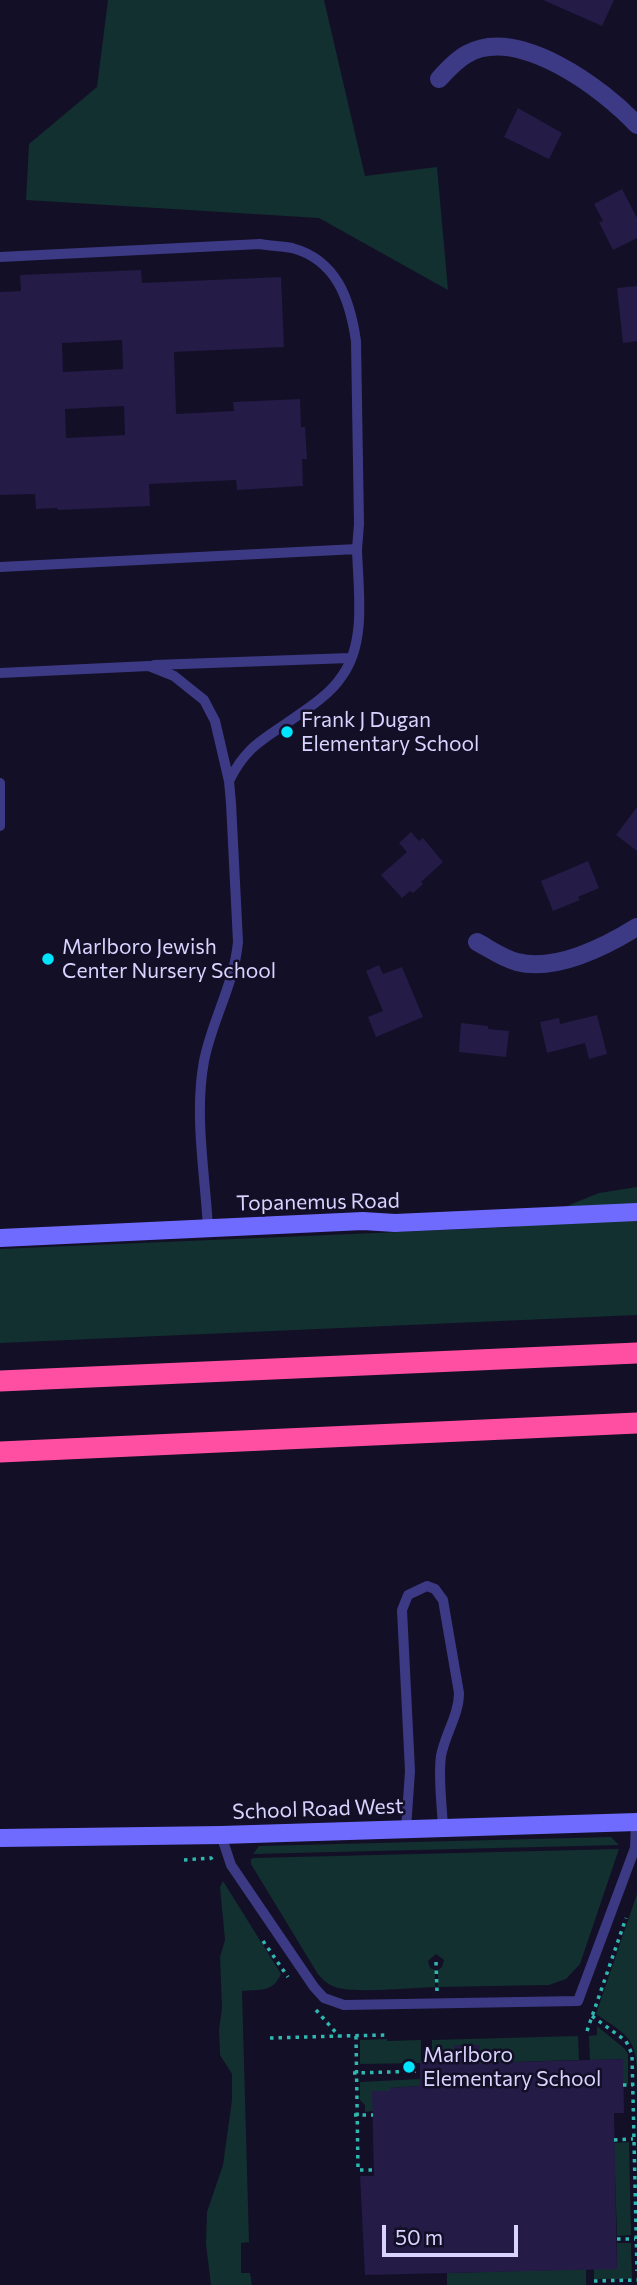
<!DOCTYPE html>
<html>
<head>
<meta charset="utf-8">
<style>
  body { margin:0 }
  #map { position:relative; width:637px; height:2285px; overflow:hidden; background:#130f26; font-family:Commissioner,sans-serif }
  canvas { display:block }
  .scale { position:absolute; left:382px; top:2225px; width:136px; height:32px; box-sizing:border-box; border:4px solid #d9d4ff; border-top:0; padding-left:9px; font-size:21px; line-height:24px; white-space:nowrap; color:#d9d4ff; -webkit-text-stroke:5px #130f26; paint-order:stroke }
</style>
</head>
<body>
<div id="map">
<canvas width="637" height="2285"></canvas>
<div class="scale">50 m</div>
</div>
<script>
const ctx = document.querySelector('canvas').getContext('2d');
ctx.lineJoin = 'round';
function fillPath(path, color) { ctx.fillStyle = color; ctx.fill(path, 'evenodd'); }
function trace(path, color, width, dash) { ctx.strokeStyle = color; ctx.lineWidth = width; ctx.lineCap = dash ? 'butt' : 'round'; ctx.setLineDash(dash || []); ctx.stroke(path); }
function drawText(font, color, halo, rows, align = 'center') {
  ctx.font = font + ' Commissioner,sans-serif'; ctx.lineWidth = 5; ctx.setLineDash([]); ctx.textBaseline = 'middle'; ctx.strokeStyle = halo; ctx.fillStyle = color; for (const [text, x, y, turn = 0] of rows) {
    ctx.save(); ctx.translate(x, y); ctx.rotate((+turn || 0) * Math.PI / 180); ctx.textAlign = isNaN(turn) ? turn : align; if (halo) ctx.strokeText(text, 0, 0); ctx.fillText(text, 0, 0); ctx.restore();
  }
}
fillPath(new Path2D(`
  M108,0H324L365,176L437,167L448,290L319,218L26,200L29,144L97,87Z
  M637,1187V1315L0,1343V1249L515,1227L599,1193Z
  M611,1837L619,1845L253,1854L259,1846Z
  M619,1849L580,1964L566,1979L549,1985L438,1987V1970L442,1967L444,1960L436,1954L428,1961L430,1968L435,1970V1987C411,1988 360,1993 338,1988C328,1985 321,1979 316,1971L251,1864V1859L254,1858Z
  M223,1881L281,1974C273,1993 259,1989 242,1991L249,2242L241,2243V2273H250L252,2285H211L206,2244L207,2212L223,2165L232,2100V2074L220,2055L219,2030L222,2008L220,1957L225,1940L220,1887Z
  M637,1894V2073C636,2035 624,2034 596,2014Z
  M597,2026L625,2049L628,2054V2084H623L622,2059L590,2060L589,2036L597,2035Z
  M578,2036L579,2060L480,2063L479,2045L454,2046V2051H441L442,2063L432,2061V2040Z
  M387,2039V2041L421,2040V2061L420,2063L360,2064V2040Z
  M420,2079L421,2086L390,2088V2091H373V2111L365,2112V2105L360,2100V2082Z
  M629,2142L631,2235L617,2236L614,2143Z
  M617,2243H631L632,2279H594V2269H617Z
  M586,2269V2285H447V2273Z`), '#12302f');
fillPath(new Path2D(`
  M543,0H614L602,26Z
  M518,108L562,133L549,159L504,137Z
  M622,189L637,218V238L613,250L599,222L603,221L594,204Z
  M141,270L142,283L281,277L284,347L174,352L176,414L234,411L233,402L300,399L301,427H305L307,459H302L303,486L237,490L236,480L149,484L150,506L58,510L57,508L36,509L35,494L0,495V292L21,291L20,275ZM122,340L123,369L63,372L62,343ZM124,406L125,435L66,438L65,409Z
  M637,286V341L623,343L617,288Z
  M637,807V851L616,835Z
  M411,832L419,841L423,838L443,862L421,882L423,884L413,893L410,891L402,898L381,875L407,852L399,843Z
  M588,861L599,888L578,897L580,900L553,911L541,881Z
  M379,965L383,974L402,967L423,1017L376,1037L368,1017L383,1011L366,971Z
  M597,1015L607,1054L589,1059L585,1043L547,1053L540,1022L559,1018L560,1024Z
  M461,1023L488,1026V1029L509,1031L506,1057L459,1052Z
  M479,2045L480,2063L623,2059L624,2113H614L617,2269L365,2275L360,2176H374L372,2091H390V2088L420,2086V2061H442L441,2051H454V2046Z`), '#241b47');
trace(new Path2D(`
  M184,1860L211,1858L214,1863
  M263,1941L288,1977
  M436,1962L437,1991
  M316,2010L339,2036L388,2035
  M592,2016L626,2041L632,2054L637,2271
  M587,2031L626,1918
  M356,2036L358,2170H374
  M270,2038L339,2036
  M353,2073L420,2071
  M623,2085H633
  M354,2115H373
  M614,2140L633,2139
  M617,2239H635
  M594,2281L637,2280`), '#2fb8b0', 3.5, [3.5, 5]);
trace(new Path2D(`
  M0,257L260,244C270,246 282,246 292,248C337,260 350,300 356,341L359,524L357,549
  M0,567L357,549C358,589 367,642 342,676C329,696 304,711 284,725C257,743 244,751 229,781
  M154,665L350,658
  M0,673L149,666L174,676L204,700L215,721L229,781L231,803L238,942C234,985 212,1020 204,1061C194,1115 205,1173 208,1228
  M0,783V826
  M406,1829L410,1771L402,1610L408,1595L427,1586L435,1589L443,1600L459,1693C459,1715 445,1734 441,1756C438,1778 442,1805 443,1828
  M221,1835L231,1865L314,1987L324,1998L344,2005L578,2001L635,1848L636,1822`), '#3d3a85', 10);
trace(new Path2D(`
  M439,79C447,70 456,60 467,54C518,25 604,89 637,125
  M477,942C490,949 502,958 517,962C555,972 605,947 637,927`), '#3d3a85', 18);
trace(new Path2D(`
  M0,1238L363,1221L395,1223L637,1212
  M0,1838L221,1835L637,1822`), '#6f6bff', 18);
trace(new Path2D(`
  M0,1381L637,1353
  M0,1452L637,1423`), '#ff4fa3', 21);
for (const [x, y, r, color] of [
  [287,732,7,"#00e5ff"],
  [48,959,7,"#00e5ff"],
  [409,2067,7,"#00e5ff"]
]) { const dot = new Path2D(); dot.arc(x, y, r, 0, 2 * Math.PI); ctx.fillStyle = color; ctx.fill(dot); trace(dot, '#130f26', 2.5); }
drawText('21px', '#d9d4ff', '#130f26', [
  ["Frank J Dugan",301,720],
  ["Elementary School",301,744],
  ["Marlboro Jewish",62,947],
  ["Center Nursery School",62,971],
  ["Marlboro",423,2055],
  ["Elementary School",423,2079]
], 'left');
drawText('21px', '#d9d4ff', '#130f26', [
  ["Topanemus Road",318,1202,-1],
  ["School Road West",318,1809,-2]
]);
</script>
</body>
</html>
